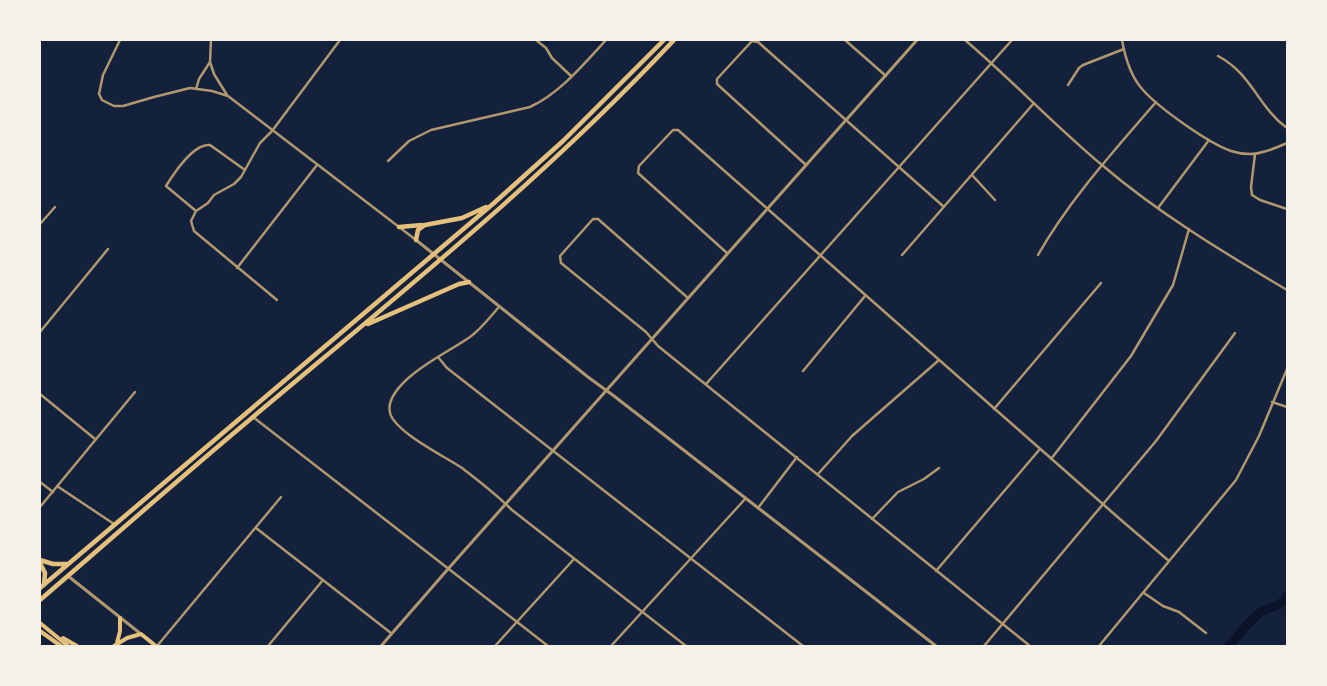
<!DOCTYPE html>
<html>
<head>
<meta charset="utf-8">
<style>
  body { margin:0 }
  #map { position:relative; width:1327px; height:686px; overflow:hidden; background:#14213d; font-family:Montserrat,sans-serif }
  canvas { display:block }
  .frame { position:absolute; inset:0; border:41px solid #f6f1e7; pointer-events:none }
</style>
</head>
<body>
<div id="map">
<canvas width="1327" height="686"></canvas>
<div class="frame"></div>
</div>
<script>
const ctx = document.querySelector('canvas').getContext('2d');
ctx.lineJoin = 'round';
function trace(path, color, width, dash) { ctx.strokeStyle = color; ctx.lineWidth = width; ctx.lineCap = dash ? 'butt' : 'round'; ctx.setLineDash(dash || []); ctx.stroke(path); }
trace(new Path2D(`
  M1228,646C1240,635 1248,621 1261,612C1270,607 1283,606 1287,596`), '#0b132b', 9);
trace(new Path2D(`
  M120,40L103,75L99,94L102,100L114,106H123L154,97L190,88L212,91L228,96L416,240
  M536,40L546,48L552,58L571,76
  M845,40L886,76
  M965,40C1012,80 1054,125 1102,165C1158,213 1223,252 1287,290
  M1122,40C1125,57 1131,77 1143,90C1159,108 1208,143 1231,151C1237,153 1244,154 1250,154C1262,154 1276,148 1287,143
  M1218,56C1252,74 1258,107 1287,128
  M210,62L211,40
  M1068,85L1079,68L1083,65L1124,49
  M196,89L199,79L210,62L214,74L227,95
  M1255,154L1251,187L1252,195L1260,200L1287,209
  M388,161L409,141L431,130L530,107C560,93 584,64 606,40
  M806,165L717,84V79L752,41L758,42L944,207
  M972,175L995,200
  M1158,208L1209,140
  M196,211L166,186C174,173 194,143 210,145L245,170
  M40,224L55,207
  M727,253L638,173L639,166L673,130H678L1121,520L1169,561
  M902,255L1034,103
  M1038,255C1070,199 1114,151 1156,102
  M237,268L317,165
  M688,298L598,219H593L560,256L561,263L646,332L658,346L1030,646
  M277,300L194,231L191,221L196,211L208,203L214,195L234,184L241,177L260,143L272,131L340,40
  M499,307C490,317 481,329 470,337C451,350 430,360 412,375C402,383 386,399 390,413C395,432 444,456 462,468C479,481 496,494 512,510L686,646
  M40,332L108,249
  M438,357L447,368L803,646
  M803,371L865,296
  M706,384L1012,40
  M40,394L95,439
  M1272,402L1287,407
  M994,409L1101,283
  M253,417L548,646
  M1051,459L1131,356L1173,285L1189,229
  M818,474L852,436L939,360
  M40,482L53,492
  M57,486L114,524
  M40,507L135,392
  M758,508L797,457
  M872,519L898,492L924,479L939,468
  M256,528L391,633
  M936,571L1040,449
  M1144,593L1163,606L1179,612L1206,633
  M157,646L281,497
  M268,646L323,580
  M495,646L574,559
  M611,646L746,498
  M984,646L1156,441L1235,333
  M1099,646L1236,480L1259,436L1287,369`), '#b1986c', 2.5);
trace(new Path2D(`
  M416,240L588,377L614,396L936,646
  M68,576L141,634
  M381,646L448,569L917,40`), '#b1986c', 3);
trace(new Path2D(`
  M40,623L68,646
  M40,631L61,646
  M63,638L77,646
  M117,643L120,631V618
  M114,646L127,638L141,634L156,646`), '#e5c07b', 4);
trace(new Path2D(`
  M399,227L422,225
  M416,240L418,230L425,225L462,218L486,207
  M368,324L459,284L469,282
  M40,560L53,564H68
  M40,563L45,573L44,584
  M40,588L494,203L563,141L664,40
  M40,600C111,539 181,477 253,417C397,296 545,178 674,40`), '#e5c07b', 4.5);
</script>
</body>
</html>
